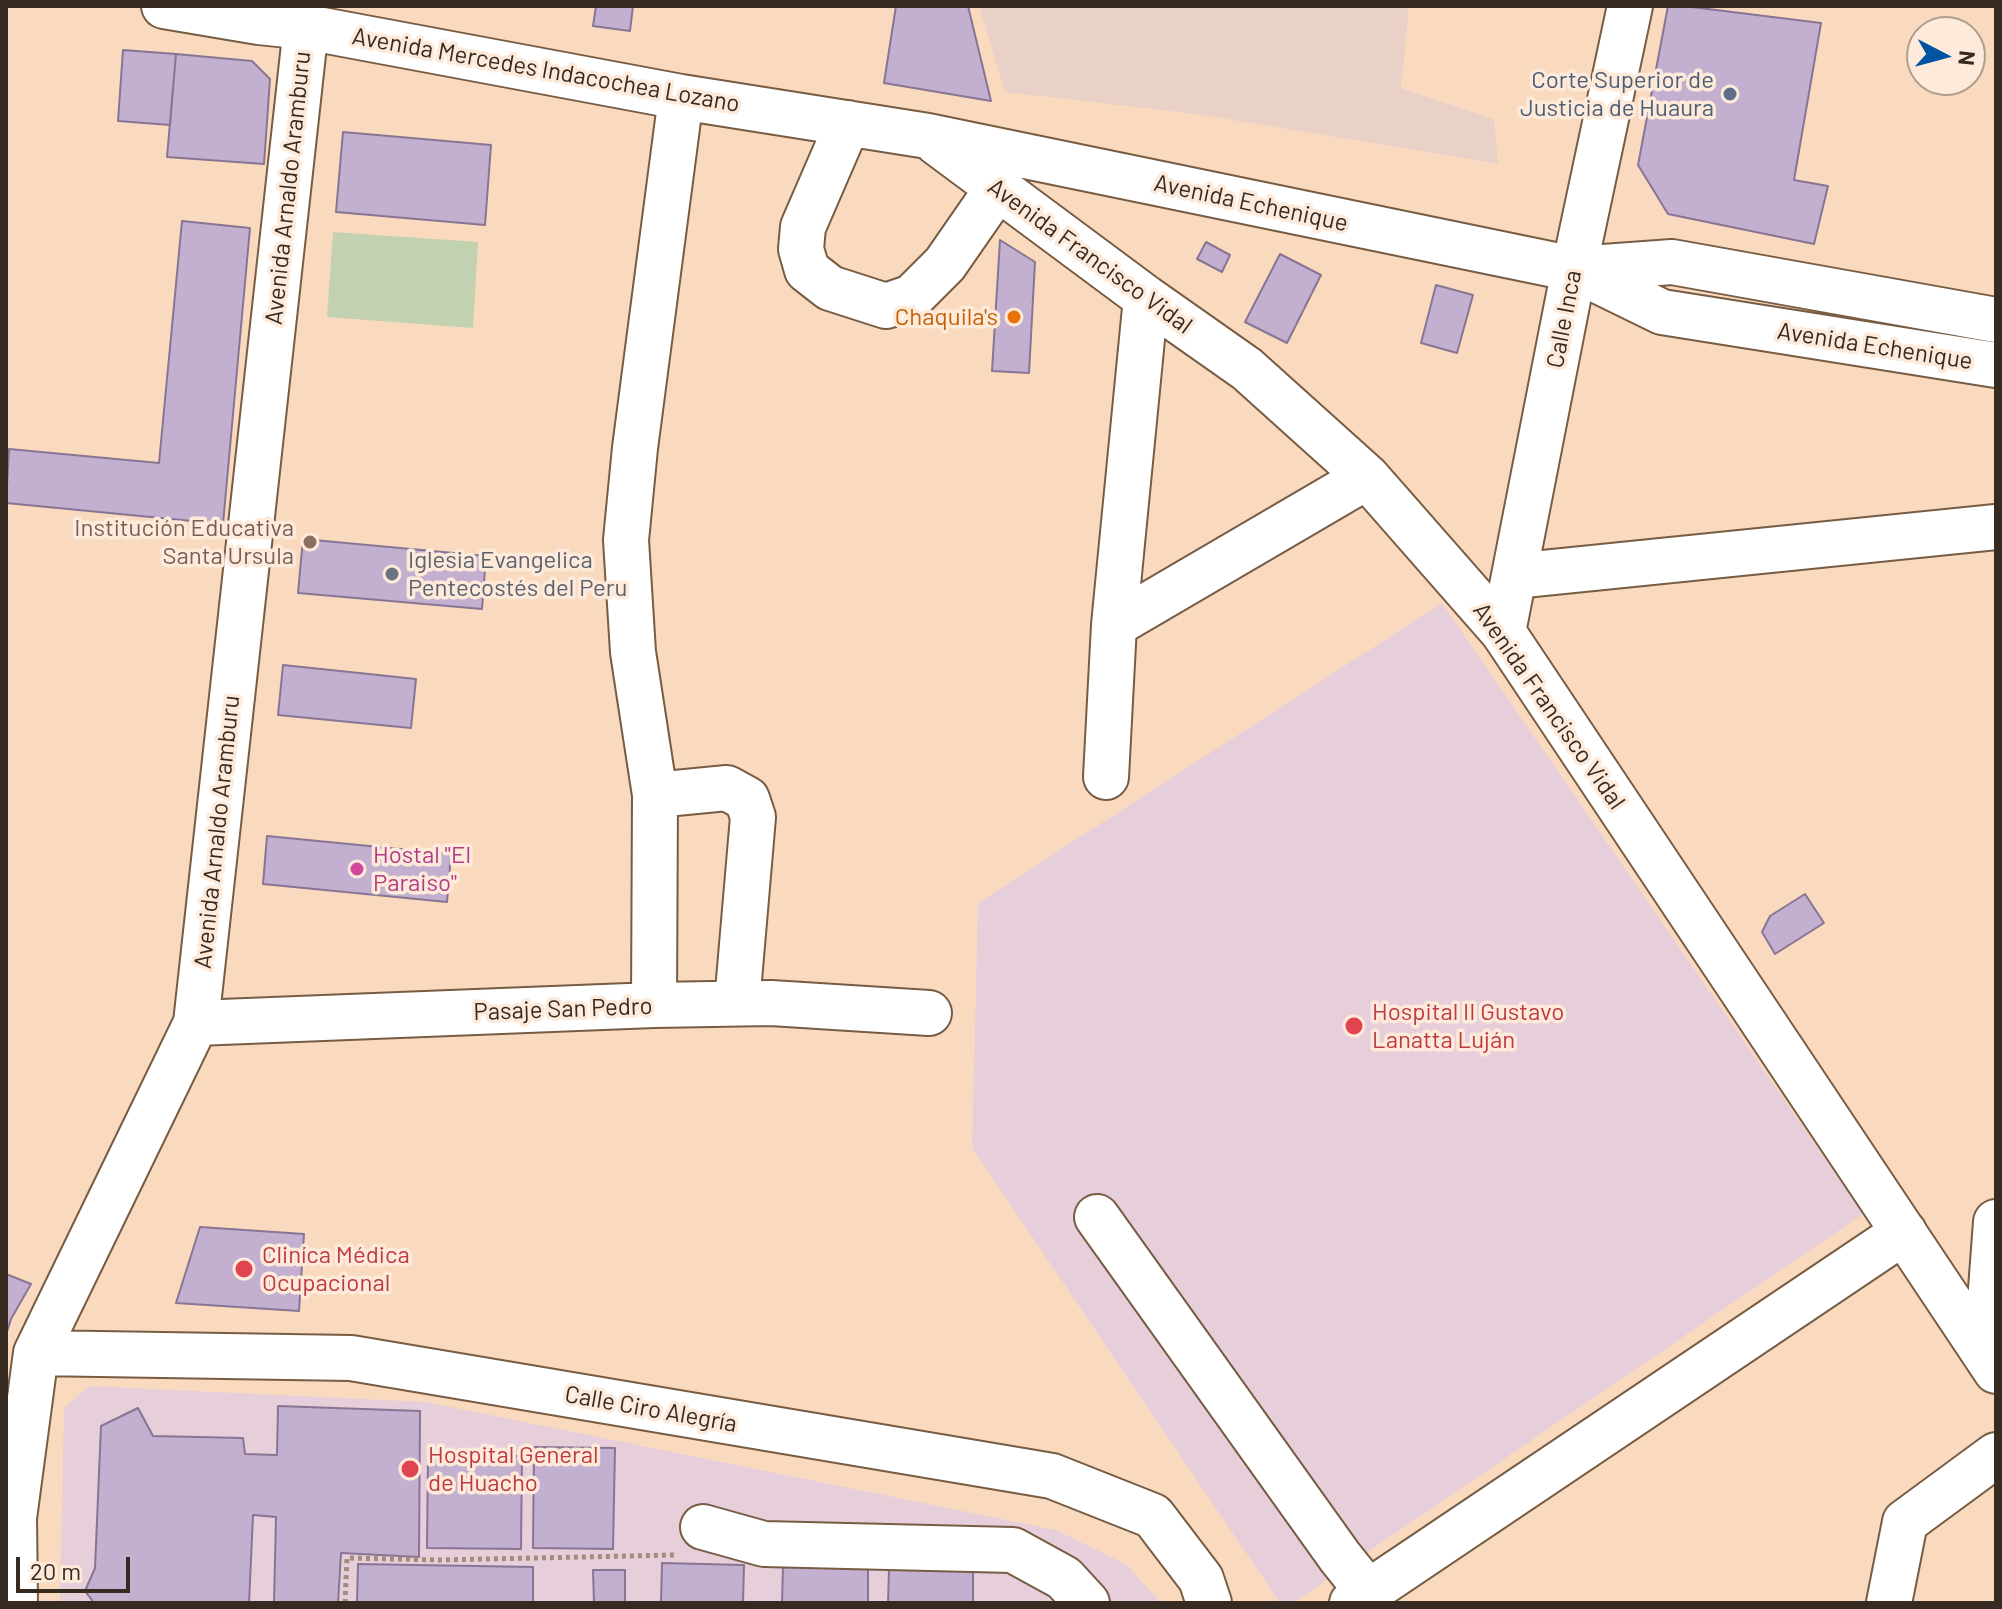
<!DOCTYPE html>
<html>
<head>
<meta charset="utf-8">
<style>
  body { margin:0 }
  #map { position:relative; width:2002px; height:1609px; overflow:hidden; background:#fadabf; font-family:Barlow,sans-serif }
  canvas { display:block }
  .frame { position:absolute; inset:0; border:8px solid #372b21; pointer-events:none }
  .north { position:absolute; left:1906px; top:16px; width:80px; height:80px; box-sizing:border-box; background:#fdeada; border:2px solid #ae9e90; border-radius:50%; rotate:96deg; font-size:22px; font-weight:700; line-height:32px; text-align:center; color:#372b21 }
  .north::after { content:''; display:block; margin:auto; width:28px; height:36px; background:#0055a2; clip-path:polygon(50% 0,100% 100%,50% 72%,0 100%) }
  .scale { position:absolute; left:16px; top:1557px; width:114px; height:36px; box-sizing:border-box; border:4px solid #372b21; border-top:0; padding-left:10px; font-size:24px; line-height:28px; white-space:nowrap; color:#372b21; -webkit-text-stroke:6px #fdeada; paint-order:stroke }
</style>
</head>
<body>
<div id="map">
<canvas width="2002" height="1609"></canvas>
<div class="frame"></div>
<div class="north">N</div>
<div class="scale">20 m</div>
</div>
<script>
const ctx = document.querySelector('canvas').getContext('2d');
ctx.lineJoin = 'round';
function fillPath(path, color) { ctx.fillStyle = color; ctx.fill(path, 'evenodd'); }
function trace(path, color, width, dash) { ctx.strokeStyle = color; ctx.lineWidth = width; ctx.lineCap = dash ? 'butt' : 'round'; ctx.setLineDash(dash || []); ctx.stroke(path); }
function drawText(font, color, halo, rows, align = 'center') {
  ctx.font = font + ' Barlow,sans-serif'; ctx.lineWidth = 7; ctx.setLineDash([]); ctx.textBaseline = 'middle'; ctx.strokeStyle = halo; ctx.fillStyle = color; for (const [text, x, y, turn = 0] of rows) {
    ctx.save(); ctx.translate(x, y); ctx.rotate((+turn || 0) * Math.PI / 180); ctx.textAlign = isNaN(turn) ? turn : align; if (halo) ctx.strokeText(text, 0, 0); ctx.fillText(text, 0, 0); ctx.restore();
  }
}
fillPath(new Path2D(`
  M979,6H1409L1401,88L1494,119L1498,164L1196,114L1005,92Z`), '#e9d1c7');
fillPath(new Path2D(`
  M1442,603L1863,1214L1293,1603H1280L972,1148L978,903Z
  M89,1386L426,1402L1056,1530L1127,1565L1161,1603H60L64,1408Z`), '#e6cfdb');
fillPath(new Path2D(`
  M333,232L478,242L473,328L327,317Z`), '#c2d1af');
const building = new Path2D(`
  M596,6H633L630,31L593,26Z
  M896,6H968L991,101L884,83Z
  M1668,6H1684L1821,23L1794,180L1828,186L1814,244L1668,214L1638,165Z
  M123,50L176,54L170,125L118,121Z
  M176,54L252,61L270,79L264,164L167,157Z
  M343,132L491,145L485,225L336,212Z
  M182,221L250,228L223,524L6,503L9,449L159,463Z
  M1000,240L1035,262L1029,373L992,371Z
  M1206,242L1230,255L1222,272L1197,259Z
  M1280,254L1321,275L1287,343L1245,322Z
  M1436,285L1473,295L1457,353L1421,343Z
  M303,539L486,556L482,609L298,593Z
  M283,665L416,679L411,728L278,715Z
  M267,836L451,854L447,902L263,884Z
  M1805,894L1824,923L1775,954L1762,932L1770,916Z
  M200,1227L304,1234L299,1311L176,1303Z
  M6,1274L31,1284L11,1319L6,1335Z
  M278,1406L420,1411L419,1557L341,1553L338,1603H274L276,1517L253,1515L249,1603H94L85,1591L95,1568L101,1426L138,1408L153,1436L243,1438L245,1454L277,1455Z
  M534,1447L615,1448L613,1549L533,1548Z
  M428,1455L522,1456L521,1549L427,1548Z
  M662,1563L744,1565L743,1603H661Z
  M358,1564L533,1567V1603H357Z
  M783,1566L868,1567V1603H782Z
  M889,1569L973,1571V1603H888Z
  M593,1570H625V1603H594Z`);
fillPath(building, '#c3afcf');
trace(building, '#887593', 2);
const minor = new Path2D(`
  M164,6L259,22L306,27L681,97L928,136L1574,269L1662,312L1996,365
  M848,123L803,227L801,249L807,270L830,288L886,306L912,297L945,264L997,189
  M936,142L1146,298L1247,369L1367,477L1503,632L1996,1371
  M1576,269L1672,262L1996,320
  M1514,576L1996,527
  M1114,625L1367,477
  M1503,632L1574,269L1630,6
  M1106,777L1114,625L1146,298
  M655,795L727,788L747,799L753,817L737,1003
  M654,1005L655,795L633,652L626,540L635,448L681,97
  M196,1023L654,1005L771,1003L929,1013
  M1097,1217L1340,1557L1368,1592
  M36,1353L351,1358L1052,1476L1153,1516L1201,1579L1209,1603
  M1986,1356L1996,1222
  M703,1527L764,1544L1013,1550L1064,1578L1087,1603
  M15,1603L14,1518L36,1353L196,1023L306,27
  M1352,1603L1904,1232
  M1889,1603L1905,1522L1996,1455`);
trace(minor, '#775c44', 48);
trace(new Path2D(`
  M345,1603L347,1558L440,1560L675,1555`), '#a38c78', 5, [4, 4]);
trace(minor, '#fff', 44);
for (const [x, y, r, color] of [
  [1730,94,8,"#5c6f8a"],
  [1014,317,8,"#e8710a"],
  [310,542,8,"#8d6e63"],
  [392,574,8,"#6b7280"],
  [357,869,8,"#d1479c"],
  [1354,1026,10,"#e0444e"],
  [244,1269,10,"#e0444e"],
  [410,1469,10,"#e0444e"]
]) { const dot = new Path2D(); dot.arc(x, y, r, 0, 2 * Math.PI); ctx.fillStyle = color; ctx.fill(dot); trace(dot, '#fdeada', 3); }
drawText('24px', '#372b21', '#fdeada', [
  ["Avenida Mercedes Indacochea Lozano",546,70,10],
  ["Avenida Arnaldo Aramburu",288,188,-84],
  ["Avenida Echenique",1251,203,12],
  ["Avenida Francisco Vidal",1090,256,36],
  ["Calle Inca",1564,319,-79],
  ["Avenida Echenique",1875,346,9],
  ["Avenida Francisco Vidal",1549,706,55],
  ["Avenida Arnaldo Aramburu",217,832,-84],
  ["Pasaje San Pedro",563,1009,-2],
  ["Calle Ciro Alegría",651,1409,10]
]);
drawText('24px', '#4e5e75', '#fdeada', [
  ["Corte Superior de",1714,80],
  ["Justicia de Huaura",1714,108]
], 'right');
drawText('24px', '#c56008', '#fdeada', [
  ["Chaquila's",998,317]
], 'right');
drawText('24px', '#785e54', '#fdeada', [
  ["Institución Educativa",294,528],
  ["Santa Ursula",294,556]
], 'right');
drawText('24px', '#5b616d', '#fdeada', [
  ["Iglesia Evangelica",408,560],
  ["Pentecostés del Peru",408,588]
], 'left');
drawText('24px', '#b23c85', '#fdeada', [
  ["Hostal \"El",373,855],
  ["Paraiso\"",373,883]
], 'left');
drawText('24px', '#be3a42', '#fdeada', [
  ["Hospital II Gustavo",1372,1012],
  ["Lanatta Luján",1372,1040],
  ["Cliníca Médica",262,1255],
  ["Ocupacional",262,1283],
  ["Hospital General",428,1455],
  ["de Huacho",428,1483]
], 'left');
</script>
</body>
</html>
